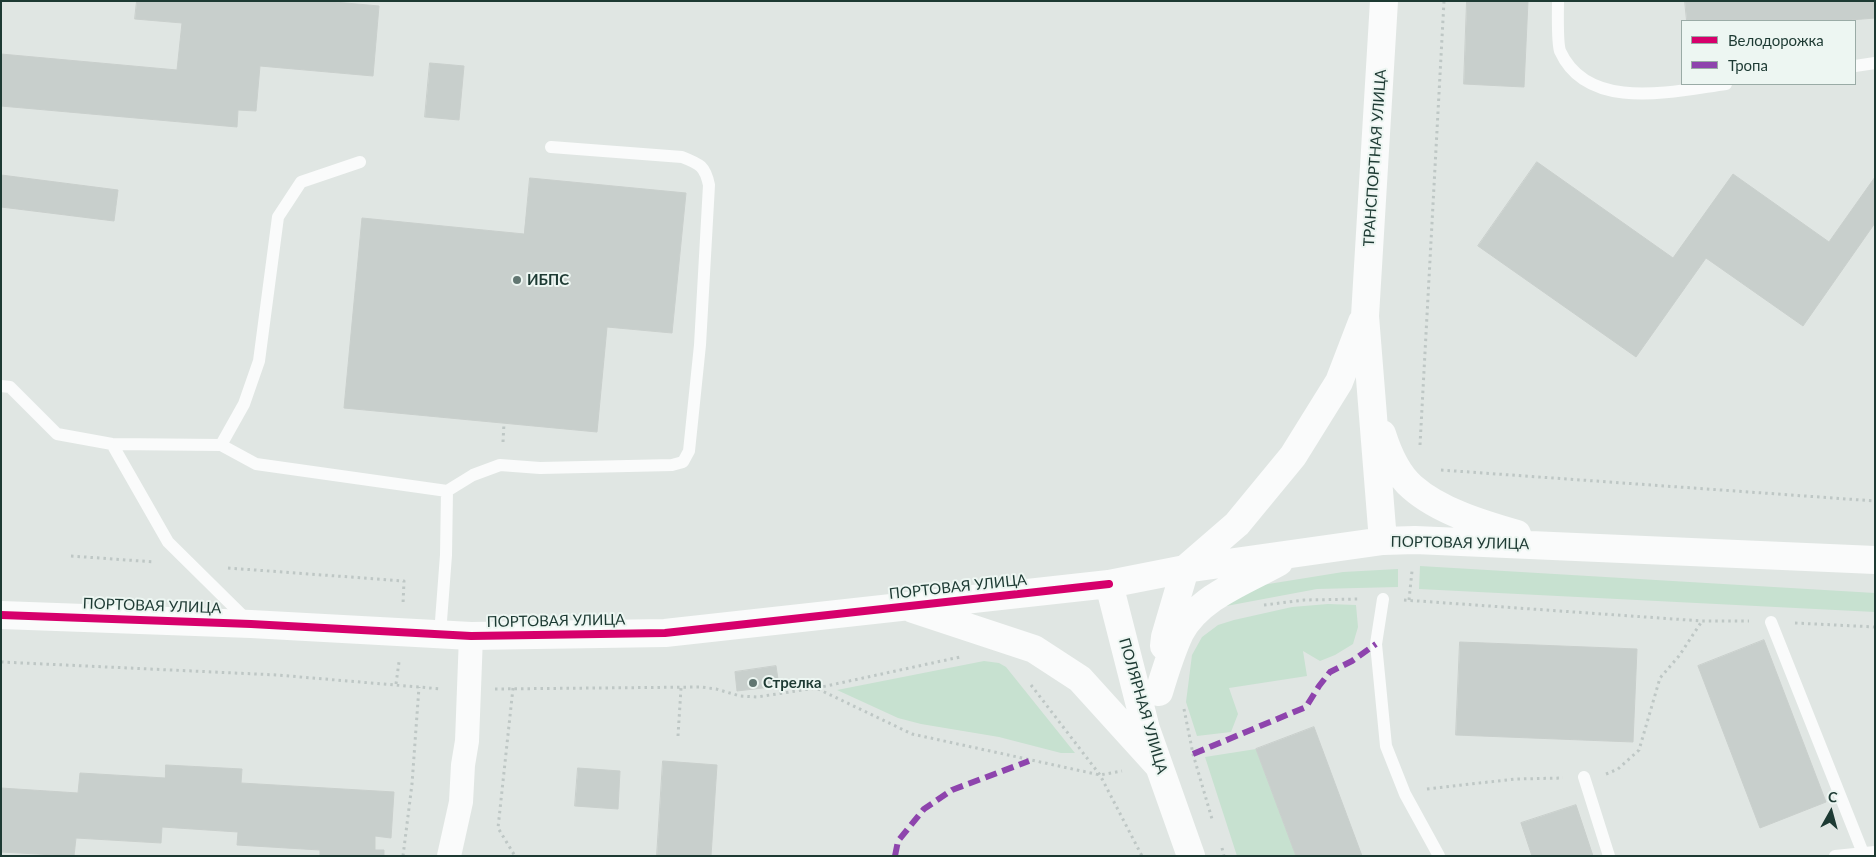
<!DOCTYPE html>
<html>
<head>
<meta charset="utf-8">
<style>
  body { margin:0 }
  #map { position:relative; width:1876px; height:857px; overflow:hidden; background:#e0e6e3; font-family:Lato,sans-serif }
  canvas { display:block }
  .frame { position:absolute; inset:0; border:2px solid #1d3a33; pointer-events:none }
  .legend { position:absolute; left:1681px; top:20px; width:175px; height:65px; box-sizing:border-box; background:#edf6f2; border:1px solid #9aaba6; margin:0; padding:6px 9px; list-style:none; font-size:15px; color:#1d3a33 }
  .legend li { display:flex; align-items:center; gap:10px; height:25px }
  .legend b { width:25px; border:1px solid #9aaba6 }
  .north { position:absolute; left:1806px; top:787px; width:50px; height:50px; -webkit-text-stroke:4px #edf6f2; paint-order:stroke; rotate:7deg; font-size:14px; font-weight:700; line-height:20px; text-align:center; color:#1d3a33 }
  .north::after { content:''; display:block; margin:auto; width:18px; height:22px; background:#1d3a33; clip-path:polygon(50% 0,100% 100%,50% 72%,0 100%) }
</style>
</head>
<body>
<div id="map">
<canvas width="1876" height="857"></canvas>
<div class="frame"></div>
<ul class="legend">
<li><b style="height:6px;background:#d6006c"></b>Велодорожка</li>
<li><b style="height:6px;background:#8e44ad"></b>Тропа</li>
</ul>
<div class="north">С</div>
</div>
<script>
const ctx = document.querySelector('canvas').getContext('2d');
ctx.lineJoin = 'round';
function fillPath(path, color) { ctx.fillStyle = color; ctx.fill(path, 'evenodd'); }
function trace(path, color, width, dash) { ctx.strokeStyle = color; ctx.lineWidth = width; ctx.lineCap = dash ? 'butt' : 'round'; ctx.setLineDash(dash || []); ctx.stroke(path); }
function drawText(font, color, halo, rows, align = 'center') {
  ctx.font = font + ' Lato,sans-serif'; ctx.lineWidth = 4; ctx.setLineDash([]); ctx.textBaseline = 'middle'; ctx.strokeStyle = halo; ctx.fillStyle = color; for (const [text, x, y, turn = 0] of rows) {
    ctx.save(); ctx.translate(x, y); ctx.rotate((+turn || 0) * Math.PI / 180); ctx.textAlign = isNaN(turn) ? turn : align; if (halo) ctx.strokeText(text, 0, 0); ctx.fillText(text, 0, 0); ctx.restore();
  }
}
fillPath(new Path2D(`
  M1420,566L1875,593V612L1419,589Z
  M1398,569V587L1317,589L1221,607L1256,586L1343,572Z
  M1328,604L1356,605L1358,627L1353,644L1335,655L1320,661L1303,651L1307,676L1229,688L1238,714L1231,732L1197,736L1186,702L1192,655L1202,637L1218,625L1234,620L1292,607Z
  M984,661L999,663L1006,667L1075,753H1061L999,737L921,724L898,718L837,690Z
  M1256,749L1296,856H1237L1205,757Z`), '#c7e1d0');
const building = new Path2D(`
  M137,1H324L379,6L373,76L260,66L256,111L238,110L237,127L1,106V54L177,70L182,23L135,19Z
  M1467,1H1528L1524,87L1464,84Z
  M1685,1H1875V18L1838,21H1687Z
  M430,63L464,66L459,120L425,117Z
  M1537,162L1673,258L1733,174L1829,242L1875,177V223L1803,326L1706,258L1636,357L1478,246Z
  M1,175L118,190L114,221L1,207Z
  M530,178L686,193L672,333L607,327L597,432L344,408L362,218L524,234Z
  M1764,640L1826,802L1760,828L1698,666Z
  M1460,642L1637,649L1633,742L1456,735Z
  M776,666L779,686L737,691L735,672Z
  M1314,727L1362,856H1296L1256,749Z
  M663,761L717,765L711,856H657Z
  M166,765L242,769L241,783L394,792L391,838L375,836V850H384V856H320V850L237,845L238,832L162,827L161,843L76,838L74,856L1,852V788L78,793L80,773L165,778Z
  M578,768L620,771L618,809L575,806Z
  M1576,805L1593,856H1532L1521,823Z`);
fillPath(building, '#c8cfcc');
trace(building, '#c9cfcc', 1);
trace(new Path2D(`
  M503,442L504,423
  M1420,445L1444,1
  M1441,470L1875,501
  M71,556L155,562
  M228,568L404,581L403,604
  M1404,600L1702,621H1749
  M1409,600L1412,571
  M1264,605L1304,600L1360,599
  M1795,623L1875,627
  M1,662L277,675L442,689
  M396,684L399,662
  M1031,685L1100,775L1142,856
  M513,688L498,828L515,856
  M817,688L960,657
  M495,689L701,687L716,689L740,696L757,697L816,688L912,734L1100,775L1122,771
  M1184,709L1193,754L1212,819
  M678,736L681,688
  M1606,774L1618,769L1639,750L1660,678L1679,656L1702,621
  M1427,789L1515,779L1563,778
  M1222,848L1224,856
  M403,856L412,784L419,687`), '#bec7c5', 3, [2.5, 4]);
trace(new Path2D(`
  M1558,1C1558,12 1557,42 1560,51C1588,113 1674,91 1726,84
  M1855,66L1875,63
  M360,162L301,182L278,217L259,361L244,404L221,445L256,464L447,491
  M1,386L10,387L57,434L112,444L221,445
  M112,444L168,542L248,621
  M1383,599L1376,644L1386,746L1405,794L1439,856
  M1771,622L1863,853
  M440,634L446,555L447,491L473,475L500,465L540,468L672,465L683,462L689,451L700,345L709,185C705,166 700,164 682,157L551,147
  M1584,777L1609,856
  M1835,856L1875,852`), '#fafbfb', 12);
trace(new Path2D(`
  M449,856L461,802L463,765L467,741L471,636`), '#fafbfb', 24);
trace(new Path2D(`
  M1382,434C1388,453 1397,474 1412,487C1439,511 1482,524 1517,534
  M1383,541L1365,316L1384,1
  M1185,569L1237,524L1293,456L1339,382L1362,322
  M1109,584L1146,729L1191,856
  M913,609L1034,649L1080,679L1158,765
  M1,615L251,624L471,636L665,633L1109,584L1185,569L1383,541L1415,540L1875,560
  M1164,646L1165,637L1185,569
  M1159,692C1165,672 1171,652 1180,633C1199,597 1245,581 1279,562`), '#fafbfb', 28);
trace(new Path2D(`
  M1193,754L1306,707L1319,686L1330,672L1352,661L1376,644
  M895,856L898,841L924,809L952,790L1029,761`), '#8e44ad', 6, [12, 6]);
trace(new Path2D(`
  M1,615L251,624L471,636L665,633L1109,584`), '#d6006c', 8);
for (const [x, y, r, color] of [
  [517,280,5,"#617671"],
  [753,683,5,"#617671"]
]) { const dot = new Path2D(); dot.arc(x, y, r, 0, 2 * Math.PI); ctx.fillStyle = color; ctx.fill(dot); trace(dot, '#edf6f2', 2); }
drawText('15px', '#1d3a33', '#edf6f2', [
  ["ТРАНСПОРТНАЯ УЛИЦА",1375,158,-86],
  ["ПОРТОВАЯ УЛИЦА",1460,543,1],
  ["ПОРТОВАЯ УЛИЦА",958,587,-6],
  ["ПОРТОВАЯ УЛИЦА",152,606,2],
  ["ПОРТОВАЯ УЛИЦА",556,621,-1],
  ["ПОЛЯРНАЯ УЛИЦА",1143,706,74]
]);
drawText('bold 15px', '#1d3a33', '#edf6f2', [
  ["ИБПС",527,280],
  ["Стрелка",763,683]
], 'left');
</script>
</body>
</html>
